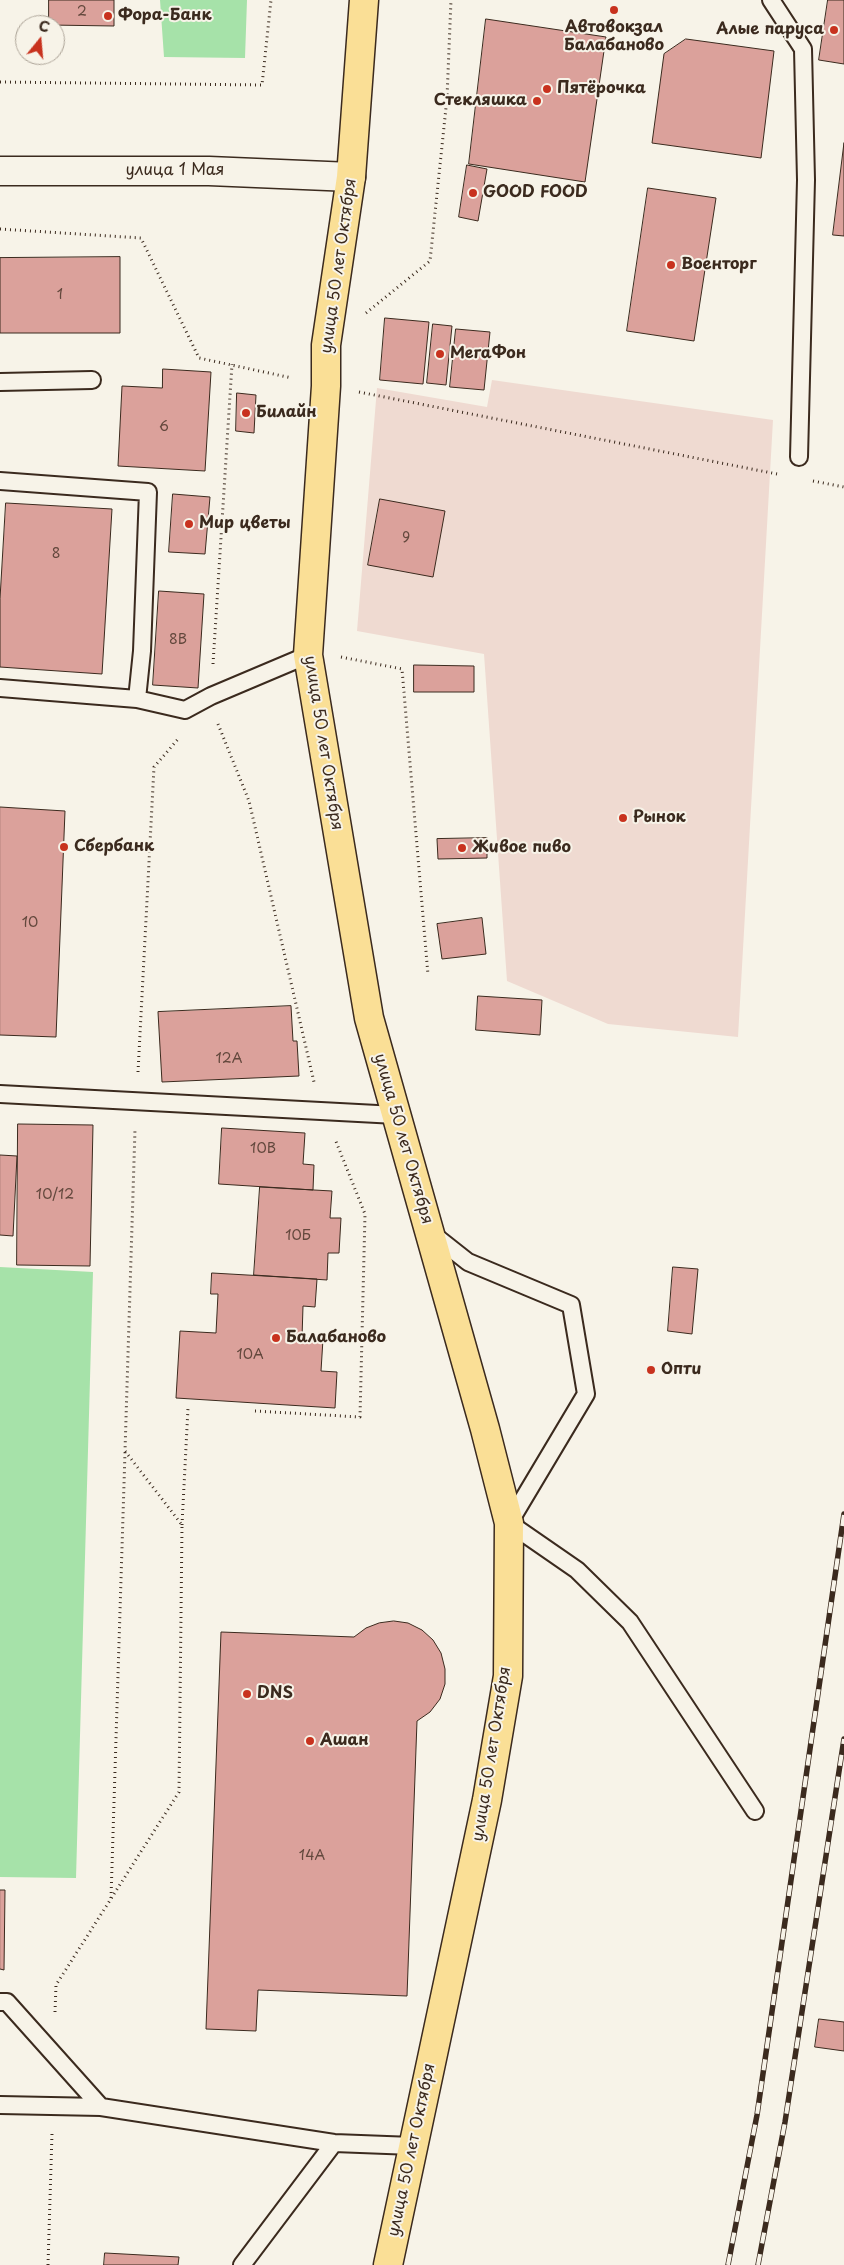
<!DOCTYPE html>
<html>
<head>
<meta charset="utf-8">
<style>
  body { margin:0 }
  #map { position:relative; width:844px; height:2265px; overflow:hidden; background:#f7f3e8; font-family:"Playpen Sans",sans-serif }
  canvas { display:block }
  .north { position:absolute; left:15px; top:15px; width:50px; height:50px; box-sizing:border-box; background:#f7f3e8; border:1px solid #aca397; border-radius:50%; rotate:17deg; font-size:14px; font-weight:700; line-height:20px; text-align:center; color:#3b2a1e }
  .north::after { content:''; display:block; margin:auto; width:18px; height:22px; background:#c8321e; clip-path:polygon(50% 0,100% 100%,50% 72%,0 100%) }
</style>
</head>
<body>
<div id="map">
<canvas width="844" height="2265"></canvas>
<div class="north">С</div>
</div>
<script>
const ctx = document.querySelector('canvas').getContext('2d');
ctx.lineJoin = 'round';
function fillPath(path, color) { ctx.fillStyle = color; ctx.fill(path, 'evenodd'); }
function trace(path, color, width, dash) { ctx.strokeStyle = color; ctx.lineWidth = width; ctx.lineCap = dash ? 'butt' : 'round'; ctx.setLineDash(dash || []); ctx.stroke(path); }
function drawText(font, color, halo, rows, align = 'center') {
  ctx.font = font + ' "Playpen Sans",sans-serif'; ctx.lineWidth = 4; ctx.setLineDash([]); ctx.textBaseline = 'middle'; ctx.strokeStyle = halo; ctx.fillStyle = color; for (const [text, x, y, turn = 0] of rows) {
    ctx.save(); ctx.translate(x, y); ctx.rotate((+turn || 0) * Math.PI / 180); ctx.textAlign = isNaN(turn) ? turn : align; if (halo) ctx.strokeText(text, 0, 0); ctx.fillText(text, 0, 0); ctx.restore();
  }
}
fillPath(new Path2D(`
  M492,380L773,420L738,1037L608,1024L507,981L484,654L357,631L377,388L487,407Z`), '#efdad1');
fillPath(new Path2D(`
  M160,0H247L245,58L164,57Z
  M0,1267L93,1272L76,1878L0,1877Z`), '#a6e2a9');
const building = new Path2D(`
  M49,0H114V26L49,25Z
  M828,0H844V64L819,60Z
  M486,19L606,37L585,182L469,164Z
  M686,39L774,51L761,158L652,143L664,54Z
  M844,143V236L833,235Z
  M467,165L487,169L478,221L459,217Z
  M648,188L716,198L694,341L627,331Z
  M120,257V333H0V258Z
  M385,318L429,322L423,384L380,380Z
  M433,324L452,326L446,385L427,383Z
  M456,329L490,332L484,390L450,387Z
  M163,369L211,372L205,471L118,466L122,386L162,388Z
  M237,393L256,395L254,433L236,431Z
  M173,494L210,497L205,554L169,552Z
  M380,499L445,511L433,577L368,565Z
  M6,503L112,509L102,674L0,667V599Z
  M159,591L204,594L198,688L153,685Z
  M414,665L474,666V692H414Z
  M0,807L65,811L56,1037L0,1035Z
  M487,838V858L438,859L437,839Z
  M482,918L486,954L442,959L437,924Z
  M478,996L542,1000L540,1035L476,1030Z
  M291,1006L293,1041H297L299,1076L162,1082L158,1012Z
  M18,1124L93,1125L90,1266L17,1265Z
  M222,1128L305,1133L303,1164L314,1165L313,1190L219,1184Z
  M0,1155L17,1156L13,1236L0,1235Z
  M260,1187L332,1191L330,1218H341L339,1253H328L327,1280L254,1275Z
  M673,1267L698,1269L692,1334L668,1331Z
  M212,1273L317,1279L315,1307L303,1306L302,1338L323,1339L321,1371L337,1372L335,1408L176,1398L180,1331L216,1333L218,1294H211Z
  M394,1621L408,1623L422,1630L433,1640L441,1653L445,1669V1684L440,1699L430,1712L417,1721L407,1996L258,1990L256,2031L206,2029L221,1632L354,1637L366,1628L379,1623Z
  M0,1890H5L4,1970L0,1969Z
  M819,2019L844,2022V2051L815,2047Z
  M105,2253L179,2257L178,2265H104Z`);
fillPath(building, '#dba19b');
trace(building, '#3b2a1e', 1);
const lane = new Path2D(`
  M771,0L803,49L806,180L799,457
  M0,382L92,380
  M0,481L148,492L142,651L137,699L0,688
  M137,699L185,710L211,696L308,655
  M0,1094L396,1115
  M430,1232L468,1262L571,1305L586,1394L509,1523L577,1570L630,1622L755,1811
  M0,2002H7L101,2107L334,2143L413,2146
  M0,2105L101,2107
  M242,2265L334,2143`);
const street = new Path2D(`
  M0,171H209L351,177`);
const primary = new Path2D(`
  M364,0L351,177L326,345V386L308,655L369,1018L485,1429L509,1523L508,1676L487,1800L388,2265`);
trace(lane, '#3b2a1e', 20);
trace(street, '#3b2a1e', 31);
trace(primary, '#3b2a1e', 31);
trace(new Path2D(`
  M0,82L262,85L271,0
  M0,229L141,238L199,358L292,378
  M366,313L430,261L447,98L451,0
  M359,392L777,474
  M813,481L844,487
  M341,657L402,669L428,975
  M213,664L232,364
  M218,724L249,801L314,1082
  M138,1072L154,767L179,738
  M255,1411L360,1417L365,1214L335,1139
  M182,1525L188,1408
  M111,1898L125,1452
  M55,2012L56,1985L179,1792L182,1525L125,1451L135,1129
  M48,2265L52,2133`), '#3b2a1e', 3, [1, 4]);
trace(lane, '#f7f3e8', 16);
trace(street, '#f7f3e8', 28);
trace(primary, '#fadf96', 28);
const rail = new Path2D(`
  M728,2265L757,2115L844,1514
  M758,2265L785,2122L844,1739`);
trace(rail, '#3b2a1e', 5.5);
trace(rail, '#f7f3e8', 4, [11]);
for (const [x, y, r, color] of [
  [614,10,5,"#c8321e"],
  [108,16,5,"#c8321e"],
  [834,30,5,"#c8321e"],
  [547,89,5,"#c8321e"],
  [537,101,5,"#c8321e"],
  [473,193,5,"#c8321e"],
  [671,265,5,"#c8321e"],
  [440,354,5,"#c8321e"],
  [246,413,5,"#c8321e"],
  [189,524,5,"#c8321e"],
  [623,818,5,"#c8321e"],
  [64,847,5,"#c8321e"],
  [462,848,5,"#c8321e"],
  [276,1338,5,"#c8321e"],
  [651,1370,5,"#c8321e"],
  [247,1694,5,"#c8321e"],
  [310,1741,5,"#c8321e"]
]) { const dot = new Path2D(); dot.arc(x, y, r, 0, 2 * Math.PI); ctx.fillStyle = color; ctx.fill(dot); trace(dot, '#f7f3e8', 2); }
drawText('14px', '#63483d', null, [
  ["2",82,12],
  ["1",60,295],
  ["6",164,427],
  ["9",406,538],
  ["8",56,554],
  ["8В",178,640],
  ["10",30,923],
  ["12А",229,1059],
  ["10В",263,1149],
  ["10/12",55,1195],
  ["10Б",298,1236],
  ["10А",250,1355],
  ["14А",312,1856]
]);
drawText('bold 16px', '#3b2a1e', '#f7f3e8', [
  ["Фора-Банк",118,16],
  ["Автовокзал",614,28,"center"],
  ["Балабаново",614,46,"center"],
  ["Алые паруса",824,30,"right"],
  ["Пятёрочка",557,89],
  ["Стекляшка",527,101,"right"],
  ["GOOD FOOD",483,193],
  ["Военторг",681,265],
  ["МегаФон",450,354],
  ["Билайн",256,413],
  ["Мир цветы",199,524],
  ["Рынок",633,818],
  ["Сбербанк",74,847],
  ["Живое пиво",472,848],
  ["Балабаново",286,1338],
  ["Опти",661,1370],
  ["DNS",257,1694],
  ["Ашан",320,1741]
], 'left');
drawText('16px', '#3b2a1e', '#f7f3e8', [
  ["улица 1 Мая",175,171],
  ["улица 50 лет Октября",339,266,-82],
  ["улица 50 лет Октября",323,743,81],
  ["улица 50 лет Октября",403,1139,74],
  ["улица 50 лет Октября",492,1754,-81],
  ["улица 50 лет Октября",412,2150,-78]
]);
</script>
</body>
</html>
